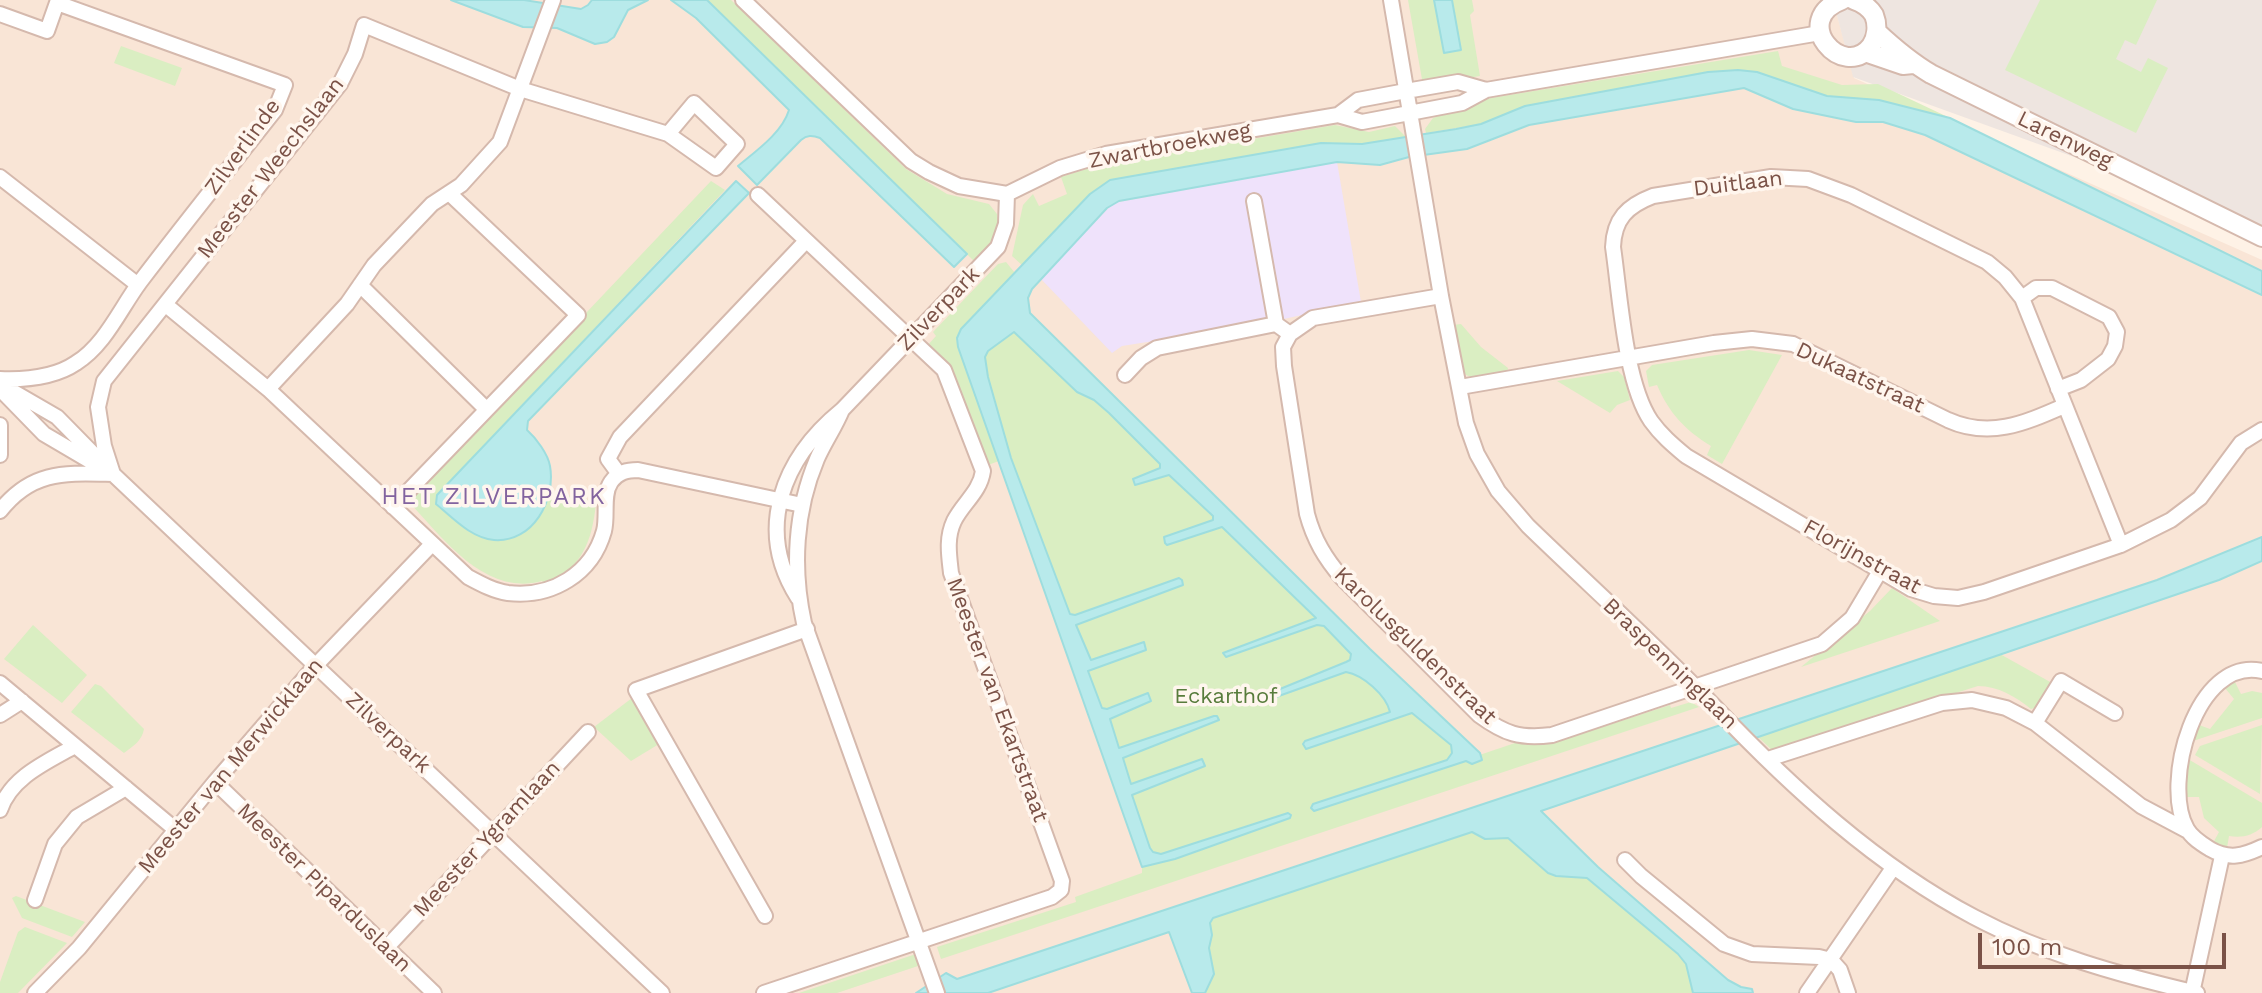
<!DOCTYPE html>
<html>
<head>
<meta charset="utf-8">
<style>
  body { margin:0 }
  #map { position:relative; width:2262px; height:993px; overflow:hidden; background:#fef2e6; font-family:"Work Sans",sans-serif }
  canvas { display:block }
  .scale { position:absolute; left:1978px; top:933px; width:248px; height:36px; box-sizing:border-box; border:4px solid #7b5247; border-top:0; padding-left:10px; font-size:24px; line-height:28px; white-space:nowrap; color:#7b5247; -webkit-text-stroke:6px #fff6ee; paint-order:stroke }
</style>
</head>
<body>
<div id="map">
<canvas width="2262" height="993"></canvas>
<div class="scale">100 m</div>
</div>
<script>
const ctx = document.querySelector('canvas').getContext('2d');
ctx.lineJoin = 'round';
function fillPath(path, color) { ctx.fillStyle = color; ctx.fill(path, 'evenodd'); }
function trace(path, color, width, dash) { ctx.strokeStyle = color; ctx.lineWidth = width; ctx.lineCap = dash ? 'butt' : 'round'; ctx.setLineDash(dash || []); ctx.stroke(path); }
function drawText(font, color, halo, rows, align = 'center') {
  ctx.font = font + ' "Work Sans",sans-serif'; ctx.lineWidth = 7; ctx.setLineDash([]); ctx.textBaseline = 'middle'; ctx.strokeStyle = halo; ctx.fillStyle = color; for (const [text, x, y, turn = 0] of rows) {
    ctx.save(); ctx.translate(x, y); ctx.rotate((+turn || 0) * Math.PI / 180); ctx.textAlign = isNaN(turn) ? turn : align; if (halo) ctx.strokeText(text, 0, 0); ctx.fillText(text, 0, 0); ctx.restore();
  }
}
fillPath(new Path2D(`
  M0,0H1833L1854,78L2262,260V993H1740L1169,933L1192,993H0Z`), '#f9e5d6');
fillPath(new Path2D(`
  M1833,0H2262V225L1853,77Z`), '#eee5e0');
fillPath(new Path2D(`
  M1337,162L1361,302L1261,324L1122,346L1112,353L1041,279L1113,203Z`), '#efe2fb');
fillPath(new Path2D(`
  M707,0H731L906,169L947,194L989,204L997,214L998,223L990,246L976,263Z
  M1408,0H1434L1444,53L1461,49L1452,0H1472L1474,11L1470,15L1480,76L1423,85Z
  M2040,0H2157L2136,45L2125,40L2116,59L2141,72L2148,58L2168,68L2136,133L2005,70Z
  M121,46L182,68L175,86L114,63Z
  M1778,51L1782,66L1842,85L1878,84L1950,118L1879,100L1827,96L1738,70L1708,72L1525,106L1481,124L1426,133L1425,129L1433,118L1491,98Z
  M1335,125L1369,132L1395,126L1406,137L1362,144L1320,143L1110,180L1090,194L1022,265L1012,256L1023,205L1033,194L1039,206L1067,194L1061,177L1099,165Z
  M711,181L725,190L437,495L493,540C518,538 541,523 548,498L576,495L596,503C592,542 582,568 545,585L542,581C485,597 443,538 408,501Z
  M1006,262L1015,273L961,329L984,417L999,461L988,465L952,369L927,346L936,336L933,332L998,264Z
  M1006,298L1475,754L1314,811L1515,743L1534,745L1553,743L1670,705L1671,708L1691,702L1699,707L941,959L937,947L1076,902L1075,897L1142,873V867L1175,859L1290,818L1142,864L966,338Z
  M1461,324L1481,347L1508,368L1507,373C1491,375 1471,384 1461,370L1453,325Z
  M1749,350L1782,355L1722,464L1707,455L1711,446C1685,430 1669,413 1657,385L1649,387L1646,371L1652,365Z
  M1618,371L1624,377L1630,400L1617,405L1610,413L1557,381Z
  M1892,588L1940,621L1801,667L1870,611Z
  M33,625L87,675L62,703L4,659Z
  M2000,654L2052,683L2037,707L2031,709C2016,697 1998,686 1978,686L1780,749L1772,750L1757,736Z
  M2235,682L2241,694L2252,691L2262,693V718L2193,741L2199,725L2210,729L2234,699L2225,688Z
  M95,684L101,686L144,729C142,741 133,746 124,753L71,712Z
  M632,698L659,744L631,761L594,727Z
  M2262,725L2260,794L2195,755L2200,746Z
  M2188,759L2262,803V827C2252,836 2242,838 2229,836L2227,848L2213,843L2219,832L2204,818L2199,797H2186Z
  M1473,832L1485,839L1508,838L1556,876L1587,877L1678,954L1686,964L1693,993H1205L1214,974L1209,948L1212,935L1210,923L1213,918Z
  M16,896L85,922L72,937L22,918L12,898Z
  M25,927L67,943L18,993H0V982L18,932Z
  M916,954L921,965L837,993H799Z`), '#daeec2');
const water = new Path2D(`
  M451,0H524L581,9L588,5L592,0H648L628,10L614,37L607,42L595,44L557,28L523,27Z
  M671,0H707L967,254L954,267L820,138C812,135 807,135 801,140L757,185L738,166C756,151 782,133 789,110L696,18Z
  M1434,0H1452L1461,50L1444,53Z
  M1738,70L1757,72L1827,96L1879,100L1950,118L2262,271V295L1925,135L1883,122H1856L1793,109L1744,88L1529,125L1467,149L1409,157L1380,165L1337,162L1119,201L1107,208L1032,289L1028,298L1030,313L1370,649L1480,753L1482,760L1472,764L1466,761L1314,811L1311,808L1313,804L1447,760L1452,753L1451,745L1412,713L1306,749L1303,744L1305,741L1390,712C1386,695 1363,675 1346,672L1262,702L1258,698L1346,662L1350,660L1351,654L1324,626L1317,625L1226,657L1223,653L1316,618L1222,527L1167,545L1165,543L1164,537L1213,520V516L1169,475L1135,485L1133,479L1160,468V464L1109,413L1094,400L1077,392L1014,332L988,351L985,357L988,377L1011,458L1070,614L1075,615L1179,578L1182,580L1183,585L1076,625L1091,660L1144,642L1146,650L1088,671L1102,708L1107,709L1148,693L1151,701L1110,719L1119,748L1214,716H1217L1219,720L1123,758L1131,784L1202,759L1205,766L1132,795L1150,848L1153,852L1161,854L1288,813L1291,815L1290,818L1175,859L1142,867L958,347L957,338L961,329L1090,194L1110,180L1321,143L1362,144L1456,129L1481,124L1525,106L1708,72Z
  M736,181L749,193L528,421L527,430C536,438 548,454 550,466C556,500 533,543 494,540C471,538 453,518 436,504L437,495Z
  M2262,537V561L2219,580L1541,811L1598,867L1728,980L1741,987L1752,989L1753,993H1693L1686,964L1678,954L1587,878L1556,876L1548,873L1508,838L1485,839L1472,832L1213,918L1210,923L1212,935L1209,948L1214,974L1205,993H1192L1169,932L988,993H916L946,973L957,979L2157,580Z`);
fillPath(water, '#b8eaeb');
trace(water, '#9dddde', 2);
const minor = new Path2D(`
  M743,0L911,161L929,172L959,186L1007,194L1060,168L1106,154L1338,115L1362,122L1462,103L1486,90L1820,33
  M1391,0L1441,296L1466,423L1477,454L1498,491L1528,526C1591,587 1656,645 1716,708C1791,787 1877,866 1974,917C2044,954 2120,975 2197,993
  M0,14L47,31L58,0
  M1338,115L1358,100L1406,91L1458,82L1486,90
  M0,177L138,285
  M758,195L944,370L983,471C980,492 963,503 954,521C946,538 949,555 951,573L1062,881L1061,890L1052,897L764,993
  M1254,201L1276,324
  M360,285L486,409
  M1441,296L1313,318L1290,334L1283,347L1284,366L1307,514C1314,540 1325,558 1342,578L1479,715C1505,734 1520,739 1552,735L1822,644L1852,618L1880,571
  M2022,298L2036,288H2052L2109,317L2117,332L2115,346L2108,359L2081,380L2058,389
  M166,305L268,389L468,577C481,584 494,591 508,593C552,598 592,574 604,531C608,516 602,495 611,482C618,472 627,470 638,470L802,505
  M1125,375L1141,358L1157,348L1276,324L1290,334
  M0,379C26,380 54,378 76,363C105,345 120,309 140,282C184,224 230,167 275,110L285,85L57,3
  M0,384L57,417L113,474L662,993
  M1460,387L1714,343L1752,339L1793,344L1948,420C1990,439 2025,423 2064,406
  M268,389L347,304L374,265L432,204L461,185L500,142L553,0
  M2,391L44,434L95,464
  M842,410C835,427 824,443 817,459C795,511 792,569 804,623L937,993
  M0,425V455
  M113,474L104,446L98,407L104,381L340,84L355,54L364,25L520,89L668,134L694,103L737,144L716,168L668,134
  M619,474L608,459L620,437L805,242
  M393,507L578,315L449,193
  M0,511C32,470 65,473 113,474
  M2121,545L2022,298L2005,277L1987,262L1851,195L1808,179L1771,177L1653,196C1627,206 1614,219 1613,247C1620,295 1625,383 1651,421C1661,435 1673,445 1686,456L1911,589L1934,596L1958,598L1984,592L2121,545L2171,520L2200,498L2241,443L2262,430
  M798,598C754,529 783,458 842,410L998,247L1006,224L1007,194
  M2262,671C2196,656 2161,784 2187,829C2192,838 2202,844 2210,849C2229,860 2243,856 2262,847
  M0,683L176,830
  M0,715L22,701
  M2035,723L2061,681L2115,713
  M1768,759L1942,703L1972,700L2006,708L2035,723L2141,806L2188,831
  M215,782L434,993
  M0,810C11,777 47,762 75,746
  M1625,860L1641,876L1724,944L1752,954L1819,957L1831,960L1840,970L1848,993
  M35,900L55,844L77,817L126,788
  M765,916L636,690L807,629
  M387,947L588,732
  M35,993L79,948L215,782L316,665L432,544
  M1807,993L1893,868
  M2192,993L2222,856`);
const tertiary = new Path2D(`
  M1842,0C1789,20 1843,82 1871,46C1877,37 1878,25 1874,15C1869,7 1863,3 1854,0
  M1877,32C1892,46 1914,64 1931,74L2262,237
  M1865,52L1903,65L1913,64`);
trace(minor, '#d5b9ad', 18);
trace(tertiary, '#d5b9ad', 22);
trace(minor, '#fff', 14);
trace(tertiary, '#fff', 18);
drawText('22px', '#7b5247', '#fff6ee', [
  ["Larenweg",2065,140,26],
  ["Zwartbroekweg",1170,146,-11],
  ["Zilverlinde",243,147,-54],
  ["Meester Weechslaan",271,168,-52],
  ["Duitlaan",1738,184,-7],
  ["Zilverpark",939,309,-46],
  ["Dukaatstraat",1860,378,25],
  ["Florijnstraat",1862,557,29],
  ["Karolusguldenstraat",1415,646,44],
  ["Braspenninglaan",1670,664,44],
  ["Meester van Ekartstraat",997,700,70],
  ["Zilverpark",388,733,43],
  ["Meester van Merwicklaan",231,766,-50],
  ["Meester Ygramlaan",487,839,-47],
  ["Meester Piparduslaan",324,888,44]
]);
drawText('22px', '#587c3c', '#fff6ee', [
  ["Eckarthof",1226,697]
]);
ctx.letterSpacing = '2px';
drawText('24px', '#82639f', '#fff6ee', [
  ["HET ZILVERPARK",494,497]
]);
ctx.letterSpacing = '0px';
</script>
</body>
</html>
